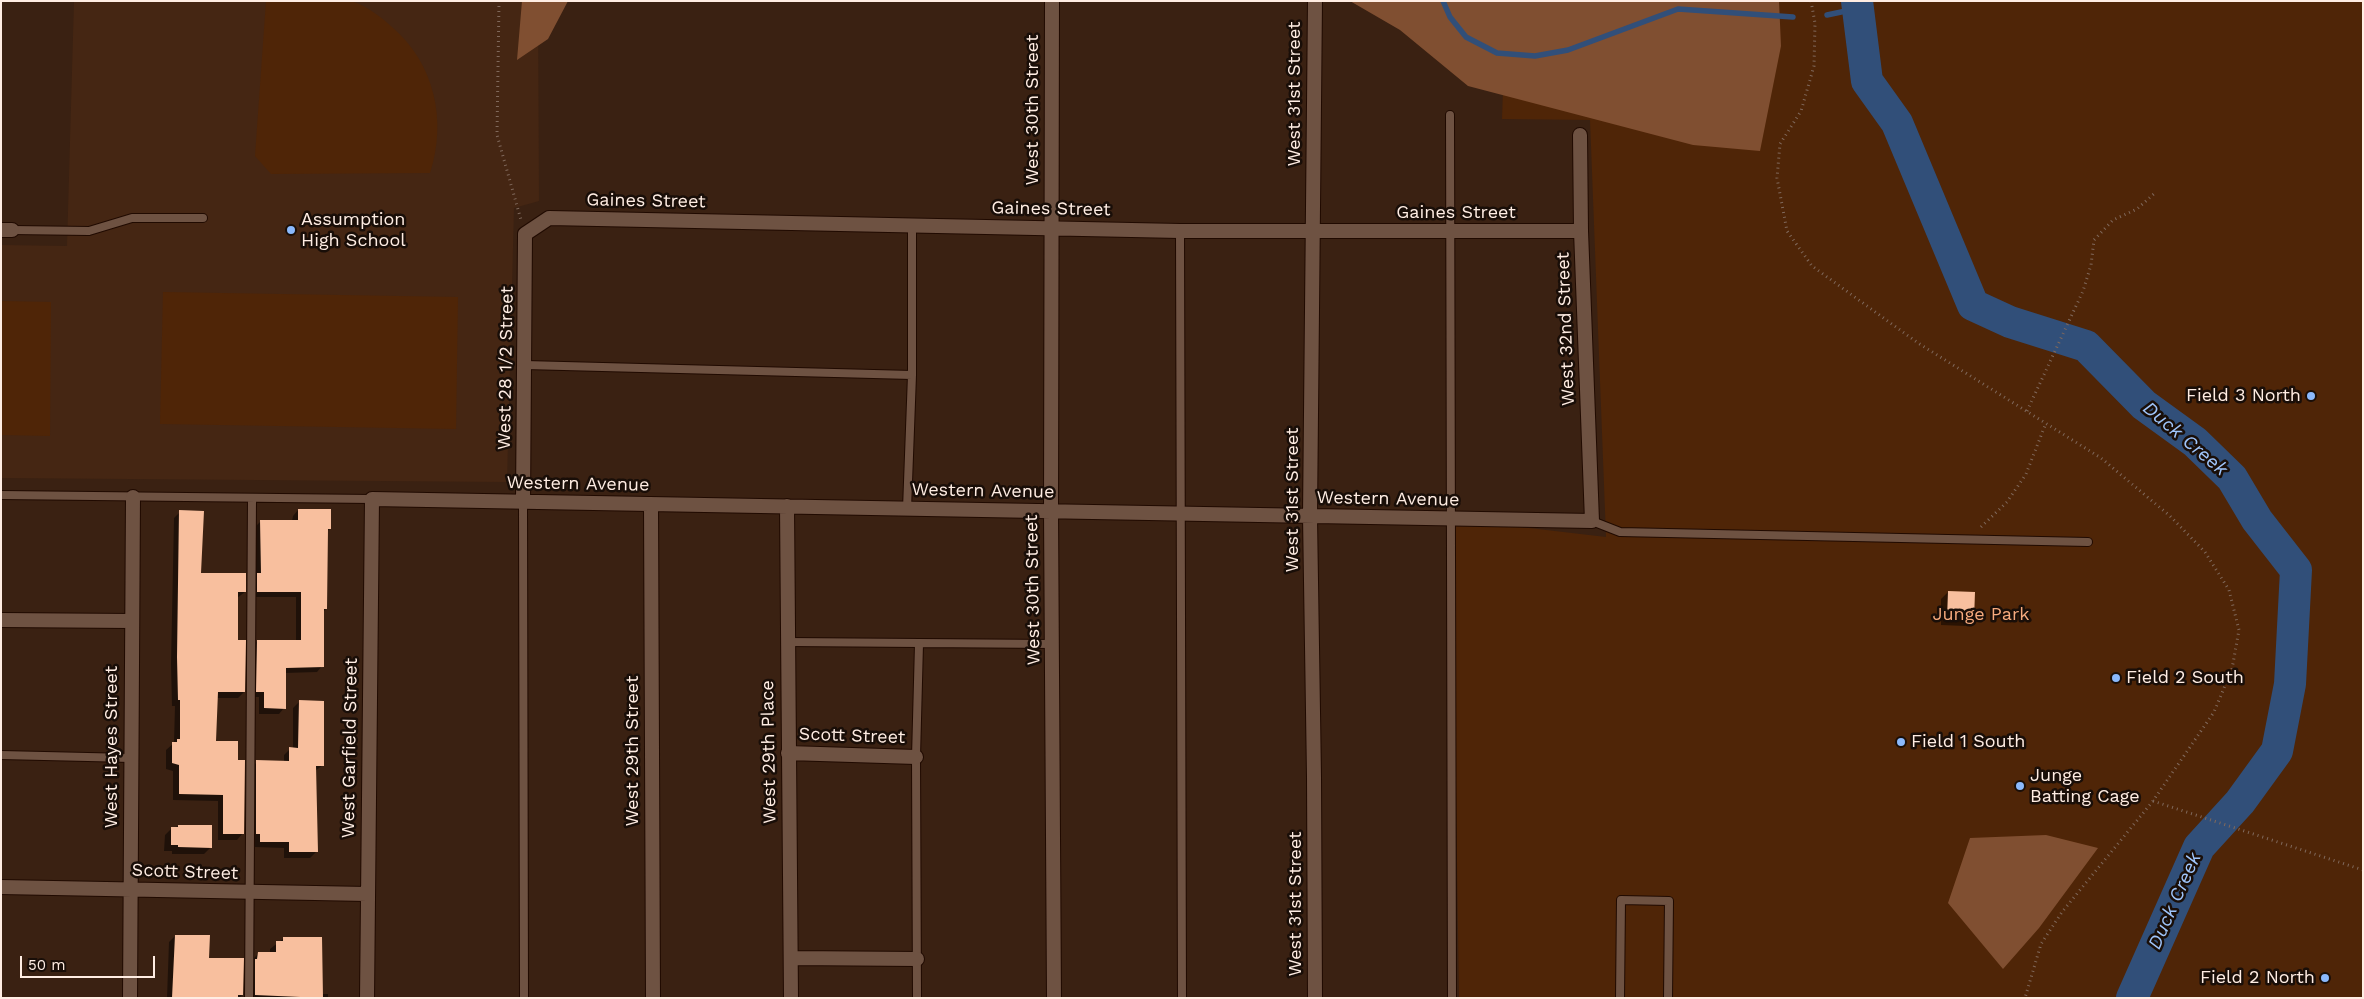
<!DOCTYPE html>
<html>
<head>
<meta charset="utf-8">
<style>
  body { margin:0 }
  #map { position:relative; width:2364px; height:999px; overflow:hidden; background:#3a2112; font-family:"Work Sans",sans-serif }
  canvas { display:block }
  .frame { position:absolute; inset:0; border:2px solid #ffede3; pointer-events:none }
  .scale { position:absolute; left:20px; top:956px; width:135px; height:22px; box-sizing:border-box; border:2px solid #ffede3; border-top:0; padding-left:6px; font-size:15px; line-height:18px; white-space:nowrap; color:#ffede3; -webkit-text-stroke:4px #190e08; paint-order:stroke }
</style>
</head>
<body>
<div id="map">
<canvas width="2364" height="999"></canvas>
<div class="frame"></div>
<div class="scale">50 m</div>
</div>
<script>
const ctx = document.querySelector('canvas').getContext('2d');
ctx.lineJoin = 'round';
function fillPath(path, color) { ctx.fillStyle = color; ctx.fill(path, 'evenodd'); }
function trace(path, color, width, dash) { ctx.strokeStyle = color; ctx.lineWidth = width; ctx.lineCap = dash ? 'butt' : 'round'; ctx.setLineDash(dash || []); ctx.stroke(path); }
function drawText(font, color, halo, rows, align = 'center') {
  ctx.font = font + ' "Work Sans",sans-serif'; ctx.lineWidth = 5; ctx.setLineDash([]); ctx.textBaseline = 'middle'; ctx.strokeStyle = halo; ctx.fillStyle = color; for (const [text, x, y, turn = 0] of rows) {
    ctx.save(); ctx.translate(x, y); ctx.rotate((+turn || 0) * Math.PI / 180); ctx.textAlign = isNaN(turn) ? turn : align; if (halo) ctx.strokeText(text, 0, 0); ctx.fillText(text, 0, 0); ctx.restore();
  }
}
fillPath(new Path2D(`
  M74,1H538L539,201L514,208L507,482L1,478V245L67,246Z`), '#452613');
fillPath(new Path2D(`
  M266,1C285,1 339,0 354,2C368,7 381,17 392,27C435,64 447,121 430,173L271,174L255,156Z
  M1506,1H2363V998H1459L1452,519L1606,537L1590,120L1502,119Z
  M163,292L458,297L456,429L160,424Z
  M1,301L51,302L50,436L1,435Z`), '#4f2507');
fillPath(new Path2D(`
  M522,1H568L548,39L517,60Z
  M1350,1H1779L1781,46L1760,151L1693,145L1468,86L1400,30Z
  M2046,835L2098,848L2039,928L2003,969L1948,903L1970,838Z`), '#804f31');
fillPath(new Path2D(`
  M298,510L330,529L326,532V609L323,612L322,666L317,672L285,673L284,708L279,714H259V697H251L252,647L257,641L296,642V597H252V580L256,576L255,527L261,521H292L293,516Z
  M180,512L199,575L245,592L237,598V641L244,692L238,698H216L215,742L237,761L243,833L237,840H218V801L173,800V771L166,769V750L174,743L175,706H172L171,664L174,518Z
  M1948,592L1972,619L1965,626L1941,625V599Z
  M299,702L323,765L315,771L316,852L310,858H284V848L255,847V839H250L251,768L257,762H284V755L290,749H293V708Z
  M179,826L211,847L204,854H172V851H164L165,835L172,828Z
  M175,936L208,959L242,995L239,998H167L169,942Z
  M284,938L322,994H328V998H249L252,960L258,954H270V949Z`), '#0007');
trace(new Path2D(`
  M1443,1L1450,17L1466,37L1497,53L1535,56L1568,50L1678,9L1793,17
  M1827,15L1860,8`), '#314f79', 5.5);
trace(new Path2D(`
  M1857,1L1867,81L1897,123L1973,305L2010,322L2086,346L2144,405L2195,442L2232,478L2257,520L2296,570L2290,684L2277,751L2240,802L2199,847L2132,998`), '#314f79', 32);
fillPath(new Path2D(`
  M298,509H331V529H328L327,609H324V667L286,668V709L264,708V692H256L257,640H301V592H257V573H261L260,520H298Z
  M179,510L204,511L201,573H246V592H238V640H246L245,692H218L216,741H238V760H245L244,834H223V795L179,794V765L172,763V742H177V739H180V700H178L177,657Z
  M1948,591L1975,592L1974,620L1947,619Z
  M299,700L324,701V766H316L318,852H289V842H260V834H256V760L289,761V747L298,748Z
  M178,825H212V848L178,847V845H171V827H178Z
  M175,935H210L209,958H244L243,995H238V998H172Z
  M283,937H322L323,998L255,995V959H257L258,952H276V941H283Z`), '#f8bf9e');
const service = new Path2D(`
  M1450,115L1452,998
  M12,230L89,231L132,218H203
  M1180,231L1182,998
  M525,365L912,375
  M1,495L372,499
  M523,502L524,998
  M907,509L912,375V225
  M1592,521L1620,532L2088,542
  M787,642L1053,644
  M1,755L131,758
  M249,998L252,499
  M917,998L916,757L919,644
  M1620,998L1621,900L1669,901L1668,998`);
const minor = new Path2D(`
  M1052,1L1051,511L1054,998
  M1,230H12
  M523,502L525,234L549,218L1180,231H1581
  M651,504L653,998
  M787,506L791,998
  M1,620L131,621
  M788,753L916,757
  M1,887L367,894
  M791,958L917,959
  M130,998L133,497
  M367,998L372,499L1592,521L1581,231L1580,135
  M1315,998L1314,777L1310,516L1315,1`);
trace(service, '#200a00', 10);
trace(minor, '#200a00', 16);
trace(new Path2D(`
  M499,1L497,135L521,220
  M1811,1L1815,23L1814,66L1801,111L1780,144L1777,178L1787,231L1812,266L1918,343L2101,458L2170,516L2205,552L2229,590L2239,630L2232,669L2214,712L2153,801L2062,912L2041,944L2025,998
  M2027,411L2083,291L2091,265L2094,240L2113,220L2137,209L2156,192
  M1981,527L2007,502L2026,474L2046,423
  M2153,801L2363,870`), '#80695c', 3, [1, 4]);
trace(service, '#6e5242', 8);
trace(minor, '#6e5242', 14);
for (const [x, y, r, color] of [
  [291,230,5,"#8bb9fc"],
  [2311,396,5,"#8bb9fc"],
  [2116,678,5,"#8bb9fc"],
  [1901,742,5,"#8bb9fc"],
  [2020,786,5,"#8bb9fc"],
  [2325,978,5,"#8bb9fc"]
]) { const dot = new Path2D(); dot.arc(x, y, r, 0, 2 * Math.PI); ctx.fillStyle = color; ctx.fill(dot); trace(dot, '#190e08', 2); }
drawText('18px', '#ffede3', '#190e08', [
  ["West 31st Street",1295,94,-90],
  ["West 30th Street",1033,110,-90],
  ["Gaines Street",646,201,1],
  ["Gaines Street",1051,209,1],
  ["Gaines Street",1456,213],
  ["West 32nd Street",1566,329,-92],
  ["West 28 1/2 Street",506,368,-89],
  ["Western Avenue",578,484,1],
  ["Western Avenue",983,491,1],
  ["Western Avenue",1388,499,1],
  ["West 31st Street",1293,500,-90],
  ["West 30th Street",1033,590,-91],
  ["Scott Street",852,736,2],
  ["West Hayes Street",112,747,-90],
  ["West Garfield Street",350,748,-89],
  ["West 29th Street",633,751,-90],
  ["West 29th Place",769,752,-91],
  ["Scott Street",185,872,2],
  ["West 31st Street",1296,904,-90]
]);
drawText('18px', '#ffede3', '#190e08', [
  ["Assumption",301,220],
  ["High School",301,241],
  ["Field 3 North",2301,396,"right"],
  ["Field 2 South",2126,678],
  ["Field 1 South",1911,742],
  ["Junge",2030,776],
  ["Batting Cage",2030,797],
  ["Field 2 North",2315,978,"right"]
], 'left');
drawText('18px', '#f7aa7d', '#190e08', [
  ["Junge Park",1981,615]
]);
drawText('italic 19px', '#9fc5fb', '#190e08', [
  ["Duck Creek",2185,439,40],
  ["Duck Creek",2175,901,-66]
]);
</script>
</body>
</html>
